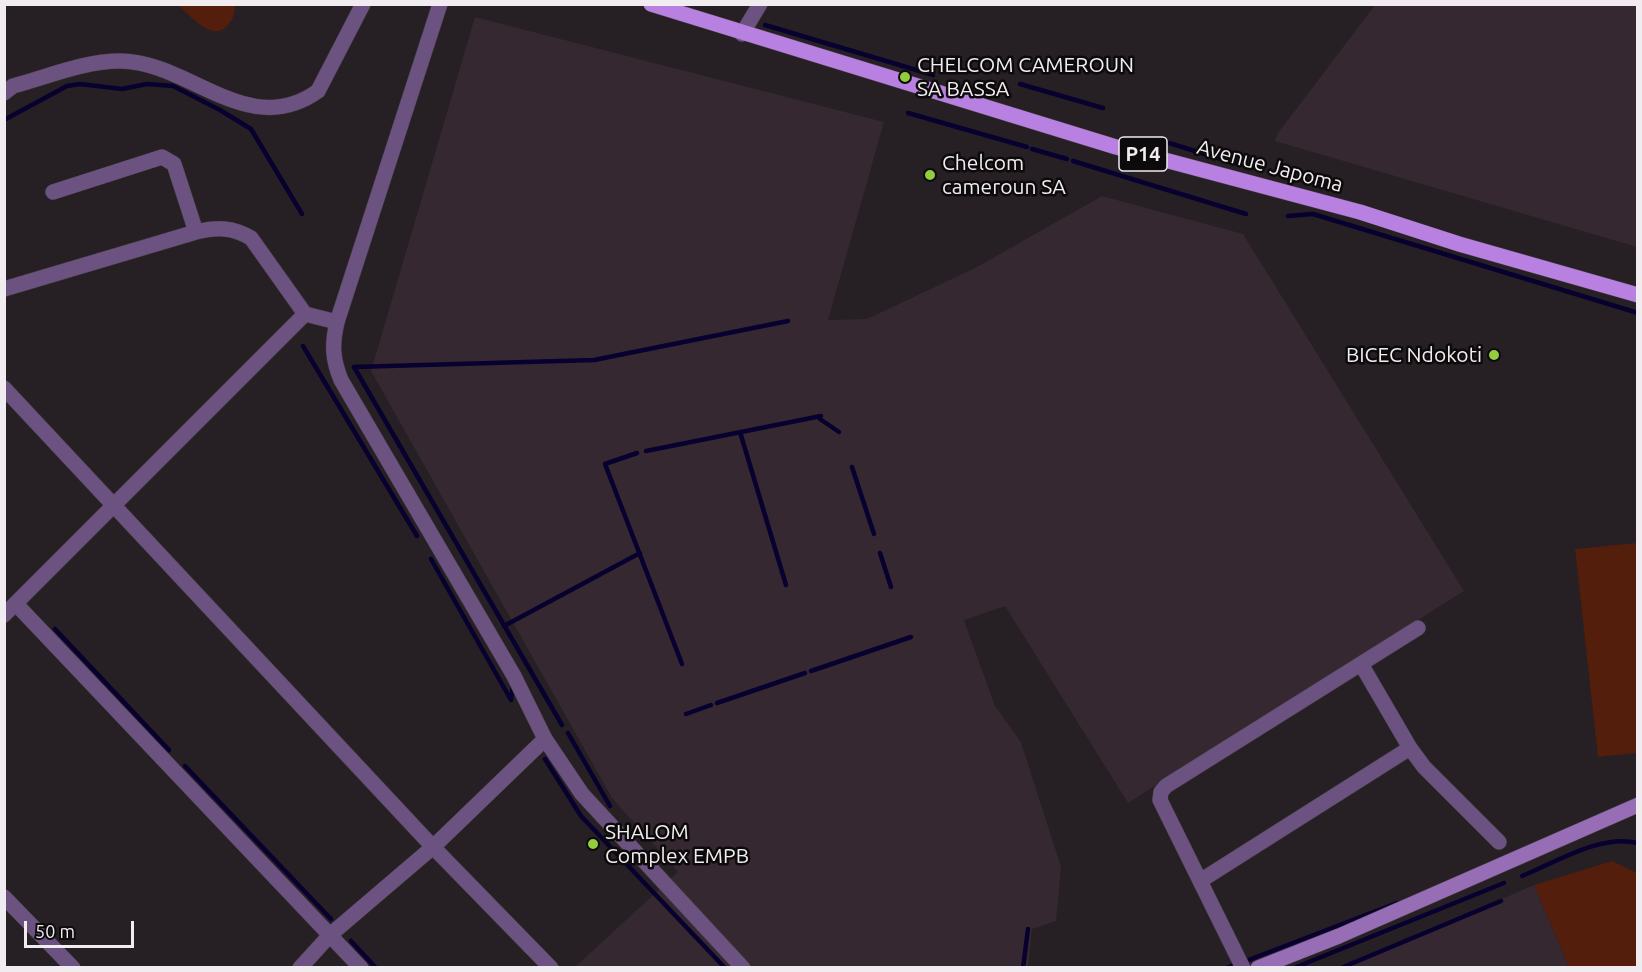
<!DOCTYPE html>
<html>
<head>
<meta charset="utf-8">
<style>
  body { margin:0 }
  #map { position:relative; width:1642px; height:972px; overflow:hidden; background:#261f24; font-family:Ubuntu,sans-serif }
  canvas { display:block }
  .frame { position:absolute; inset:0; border:6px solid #f0ecef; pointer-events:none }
  .scale { position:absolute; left:24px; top:921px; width:110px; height:27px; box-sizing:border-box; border:3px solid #f0ecef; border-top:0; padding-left:8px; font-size:18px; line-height:21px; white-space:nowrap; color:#f0ecef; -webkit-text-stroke:4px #0d0a0c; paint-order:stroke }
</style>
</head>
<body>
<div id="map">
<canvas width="1642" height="972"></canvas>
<div class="frame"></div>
<div class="scale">50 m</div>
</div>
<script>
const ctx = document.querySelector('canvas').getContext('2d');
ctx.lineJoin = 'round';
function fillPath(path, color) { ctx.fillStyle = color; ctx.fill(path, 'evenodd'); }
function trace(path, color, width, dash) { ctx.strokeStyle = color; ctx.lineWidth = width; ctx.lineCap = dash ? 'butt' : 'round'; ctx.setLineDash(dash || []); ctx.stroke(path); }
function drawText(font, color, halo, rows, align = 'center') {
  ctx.font = font + ' Ubuntu,sans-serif'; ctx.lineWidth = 5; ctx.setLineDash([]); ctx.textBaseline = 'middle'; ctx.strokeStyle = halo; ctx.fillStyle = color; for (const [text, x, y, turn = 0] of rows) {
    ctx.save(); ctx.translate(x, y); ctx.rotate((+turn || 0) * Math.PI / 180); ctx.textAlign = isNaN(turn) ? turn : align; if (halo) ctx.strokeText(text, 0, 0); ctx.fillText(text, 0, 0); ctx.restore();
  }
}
fillPath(new Path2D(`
  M1375,5H1637V247L1275,141L1278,133Z
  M475,17L884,122L828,320L867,319L975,268L1102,196L1243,234L1464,591L1128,803L1005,606L964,620L995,706L1021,742L1061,867L1056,921L1032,929L1028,967H575L678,872L612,798L371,371Z
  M1534,885L1569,967L1344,968Z`), '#352830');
fillPath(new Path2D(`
  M178,5H235C235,14 233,20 226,27C212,42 189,14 178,5Z
  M1637,543V753L1598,757L1575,549Z
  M1612,861L1637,873V967H1569L1534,885Z`), '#531e0b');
trace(new Path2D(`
  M765,25L933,75
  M1020,84L1103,108
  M908,113L1027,147
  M4,120L67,86L80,84L122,89L147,84L173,86L220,110L251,129L302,214
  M1169,143L1234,163
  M1032,149L1067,159
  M1073,161L1246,214
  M1288,216L1313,214L1638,313
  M303,346L417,536
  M820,419L839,432
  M740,432L786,585
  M646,451L821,416
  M637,453L605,464L682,664
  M852,467L874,534
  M880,553L891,587
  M431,559L511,700L513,684
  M504,626L640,553
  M55,629L169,750
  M811,671L911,637
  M717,703L805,673
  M686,714L711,705
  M562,725L354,367L594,360L788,321
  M568,733L610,806
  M545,759L581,816L725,968
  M185,766L331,919
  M1522,876C1557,862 1600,834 1638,843
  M351,941L376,968
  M1246,961L1397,903
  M1023,968L1028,929
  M1226,968L1234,965
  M1294,968L1504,883
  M1341,968L1501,901`), '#08002f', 4.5);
const minor = new Path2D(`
  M742,34L760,4
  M4,93L13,86C47,77 84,61 120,61C189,61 248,141 318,91L363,4
  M53,192L162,157L174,164L196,232
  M4,289L196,232C217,227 232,227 251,238L305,314
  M4,388L433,847L551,968
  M16,604L361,968
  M4,615L305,314L337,322
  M1361,664L1410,748L1424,767L1499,842
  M1200,881L1410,748
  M4,897L73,968
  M300,968L330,935L433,847L545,739
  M1243,968L1160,800L1161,792L1166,786L1418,628`);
const tertiary = new Path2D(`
  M440,4L337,322C332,344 332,358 341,380L514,676L545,739L582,794L743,968`);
const secondary = new Path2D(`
  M1258,968L1339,936L1638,805`);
const primary = new Path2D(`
  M651,4L1116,147L1360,212L1459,244L1638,295`);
trace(minor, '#423c40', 16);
trace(tertiary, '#423c40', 16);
trace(secondary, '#423c40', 16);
trace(primary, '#423c40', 16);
trace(minor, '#6c5280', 15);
trace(tertiary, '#6c5280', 15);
trace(secondary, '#976db6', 15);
trace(primary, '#b880e0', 15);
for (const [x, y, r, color] of [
  [905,77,6,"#93cc3d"],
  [930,175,6,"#93cc3d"],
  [1494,355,6,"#93cc3d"],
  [593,844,6,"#93cc3d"]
]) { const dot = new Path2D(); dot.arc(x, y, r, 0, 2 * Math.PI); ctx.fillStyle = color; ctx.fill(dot); trace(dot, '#0d0a0c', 2); }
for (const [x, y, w] of [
  [1143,154,48]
]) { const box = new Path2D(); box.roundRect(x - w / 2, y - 17, w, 34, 4.5); ctx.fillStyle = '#0d0a0c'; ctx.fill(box); trace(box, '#f0ecef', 1.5); }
drawText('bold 20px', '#f0ecef', null, [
  ["P14",1143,154]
]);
drawText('21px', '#f0ecef', '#0d0a0c', [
  ["CHELCOM CAMEROUN",917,65],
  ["SA BASSA",917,89],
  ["Chelcom",942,163],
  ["cameroun SA",942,187],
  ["BICEC Ndokoti",1482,355,"right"],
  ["SHALOM",605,832],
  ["Complex EMPB",605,856]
], 'left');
drawText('21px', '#f0ecef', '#0d0a0c', [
  ["Avenue Japoma",1270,166,15]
]);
</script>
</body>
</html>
